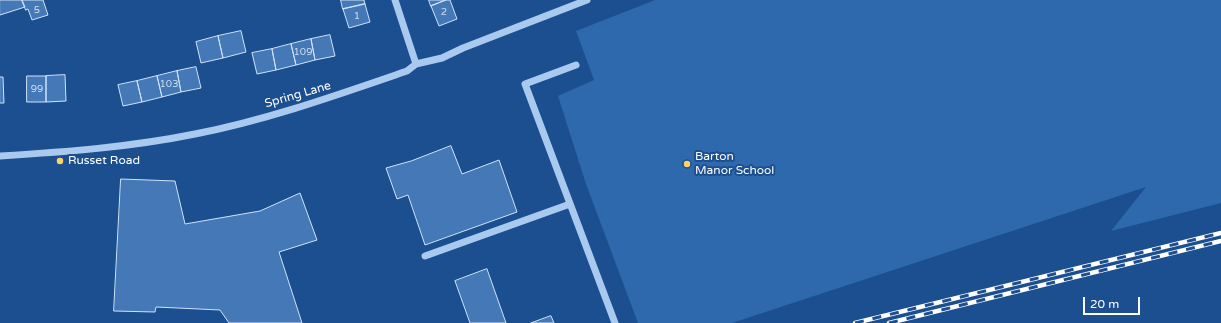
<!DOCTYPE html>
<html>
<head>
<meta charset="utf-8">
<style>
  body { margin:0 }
  #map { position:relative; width:1221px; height:323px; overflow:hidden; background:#1b4f8f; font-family:"Varela Round",sans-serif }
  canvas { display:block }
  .scale { position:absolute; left:1083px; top:297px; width:57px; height:18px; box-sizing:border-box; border:2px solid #fff; border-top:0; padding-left:5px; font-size:12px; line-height:14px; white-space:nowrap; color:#fff; -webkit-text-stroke:3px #1b4f8f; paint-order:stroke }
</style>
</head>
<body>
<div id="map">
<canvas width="1221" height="323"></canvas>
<div class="scale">20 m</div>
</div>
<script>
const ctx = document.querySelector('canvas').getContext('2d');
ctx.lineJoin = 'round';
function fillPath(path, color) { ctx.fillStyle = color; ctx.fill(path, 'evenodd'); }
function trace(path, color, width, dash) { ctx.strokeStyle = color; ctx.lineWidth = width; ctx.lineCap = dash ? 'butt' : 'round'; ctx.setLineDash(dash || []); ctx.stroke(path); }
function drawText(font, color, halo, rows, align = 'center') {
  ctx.font = font + ' "Varela Round",sans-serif'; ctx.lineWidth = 4; ctx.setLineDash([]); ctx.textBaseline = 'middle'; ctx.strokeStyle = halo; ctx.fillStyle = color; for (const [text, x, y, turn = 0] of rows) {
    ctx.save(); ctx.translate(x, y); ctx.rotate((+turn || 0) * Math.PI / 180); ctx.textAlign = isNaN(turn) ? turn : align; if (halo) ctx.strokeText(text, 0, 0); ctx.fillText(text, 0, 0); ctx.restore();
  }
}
fillPath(new Path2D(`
  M655,0H1221V203L1111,231L1146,187L732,323H638L586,184L558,96L594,80L576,31Z`), '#2e69ad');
const building = new Path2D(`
  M0,0H22L25,7L0,15Z
  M22,0H43L48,15L32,20L28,9L26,10Z
  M341,0H364L365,4L343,9Z
  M429,0H446L431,6Z
  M446,0H450L457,19L439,26L431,6Z
  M365,4L370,22L349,28L343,9Z
  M241,31L246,52L223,58L218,36Z
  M330,35L335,56L315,60L311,39Z
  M218,36L223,58L201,63L196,42Z
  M311,39L315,60L296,65L291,44Z
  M291,44L296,65L276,70L272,49Z
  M272,49L276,70L257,74L252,53Z
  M196,67L201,88L181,92L177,71Z
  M177,71L181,92L162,97L157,76Z
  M65,75L66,101L46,102V76Z
  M27,76H46V102H27Z
  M157,76L162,97L142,102L137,81Z
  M0,77H3L4,103H0Z
  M137,81L142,102L123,106L118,85Z
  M451,146L462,174L499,160L517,212L425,245L408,195L397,199L386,168L411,161Z
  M121,179L175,181L185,224L260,211L300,193L317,240L279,252L302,323H229L220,310L156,307L155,312L114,311Z
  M487,269L506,323H470L455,281Z
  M551,316L554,323H531Z`);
fillPath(building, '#4478b7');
trace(building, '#cfe3fa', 1);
trace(new Path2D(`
  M395,0L416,64
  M576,65L525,84L615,323
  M0,156C65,152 131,147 195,134C267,120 337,95 407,71L416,64L442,58L463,48L587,0
  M425,256L570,204`), '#a9c9ee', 7);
const rail = new Path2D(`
  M855,323L1221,233
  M889,323L1221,241`);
trace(rail, '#fff', 4.5);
trace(rail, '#1b4f8f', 3, [9]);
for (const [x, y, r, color] of [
  [60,161,4,"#ffd166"],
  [687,164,4,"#ffd166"]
]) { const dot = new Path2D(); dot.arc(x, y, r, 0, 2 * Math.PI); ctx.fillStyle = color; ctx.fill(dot); trace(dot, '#1b4f8f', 1.5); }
drawText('10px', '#d0dded', null, [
  ["5",37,10],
  ["2",444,12],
  ["1",357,16],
  ["109",303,52],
  ["103",169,84],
  ["99",37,89]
]);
drawText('12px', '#fff', '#1b4f8f', [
  ["Spring Lane",298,95,-16]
]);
drawText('12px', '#fff', '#1b4f8f', [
  ["Barton",695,157],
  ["Manor School",695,171],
  ["Russet Road",68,161]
], 'left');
</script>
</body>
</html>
